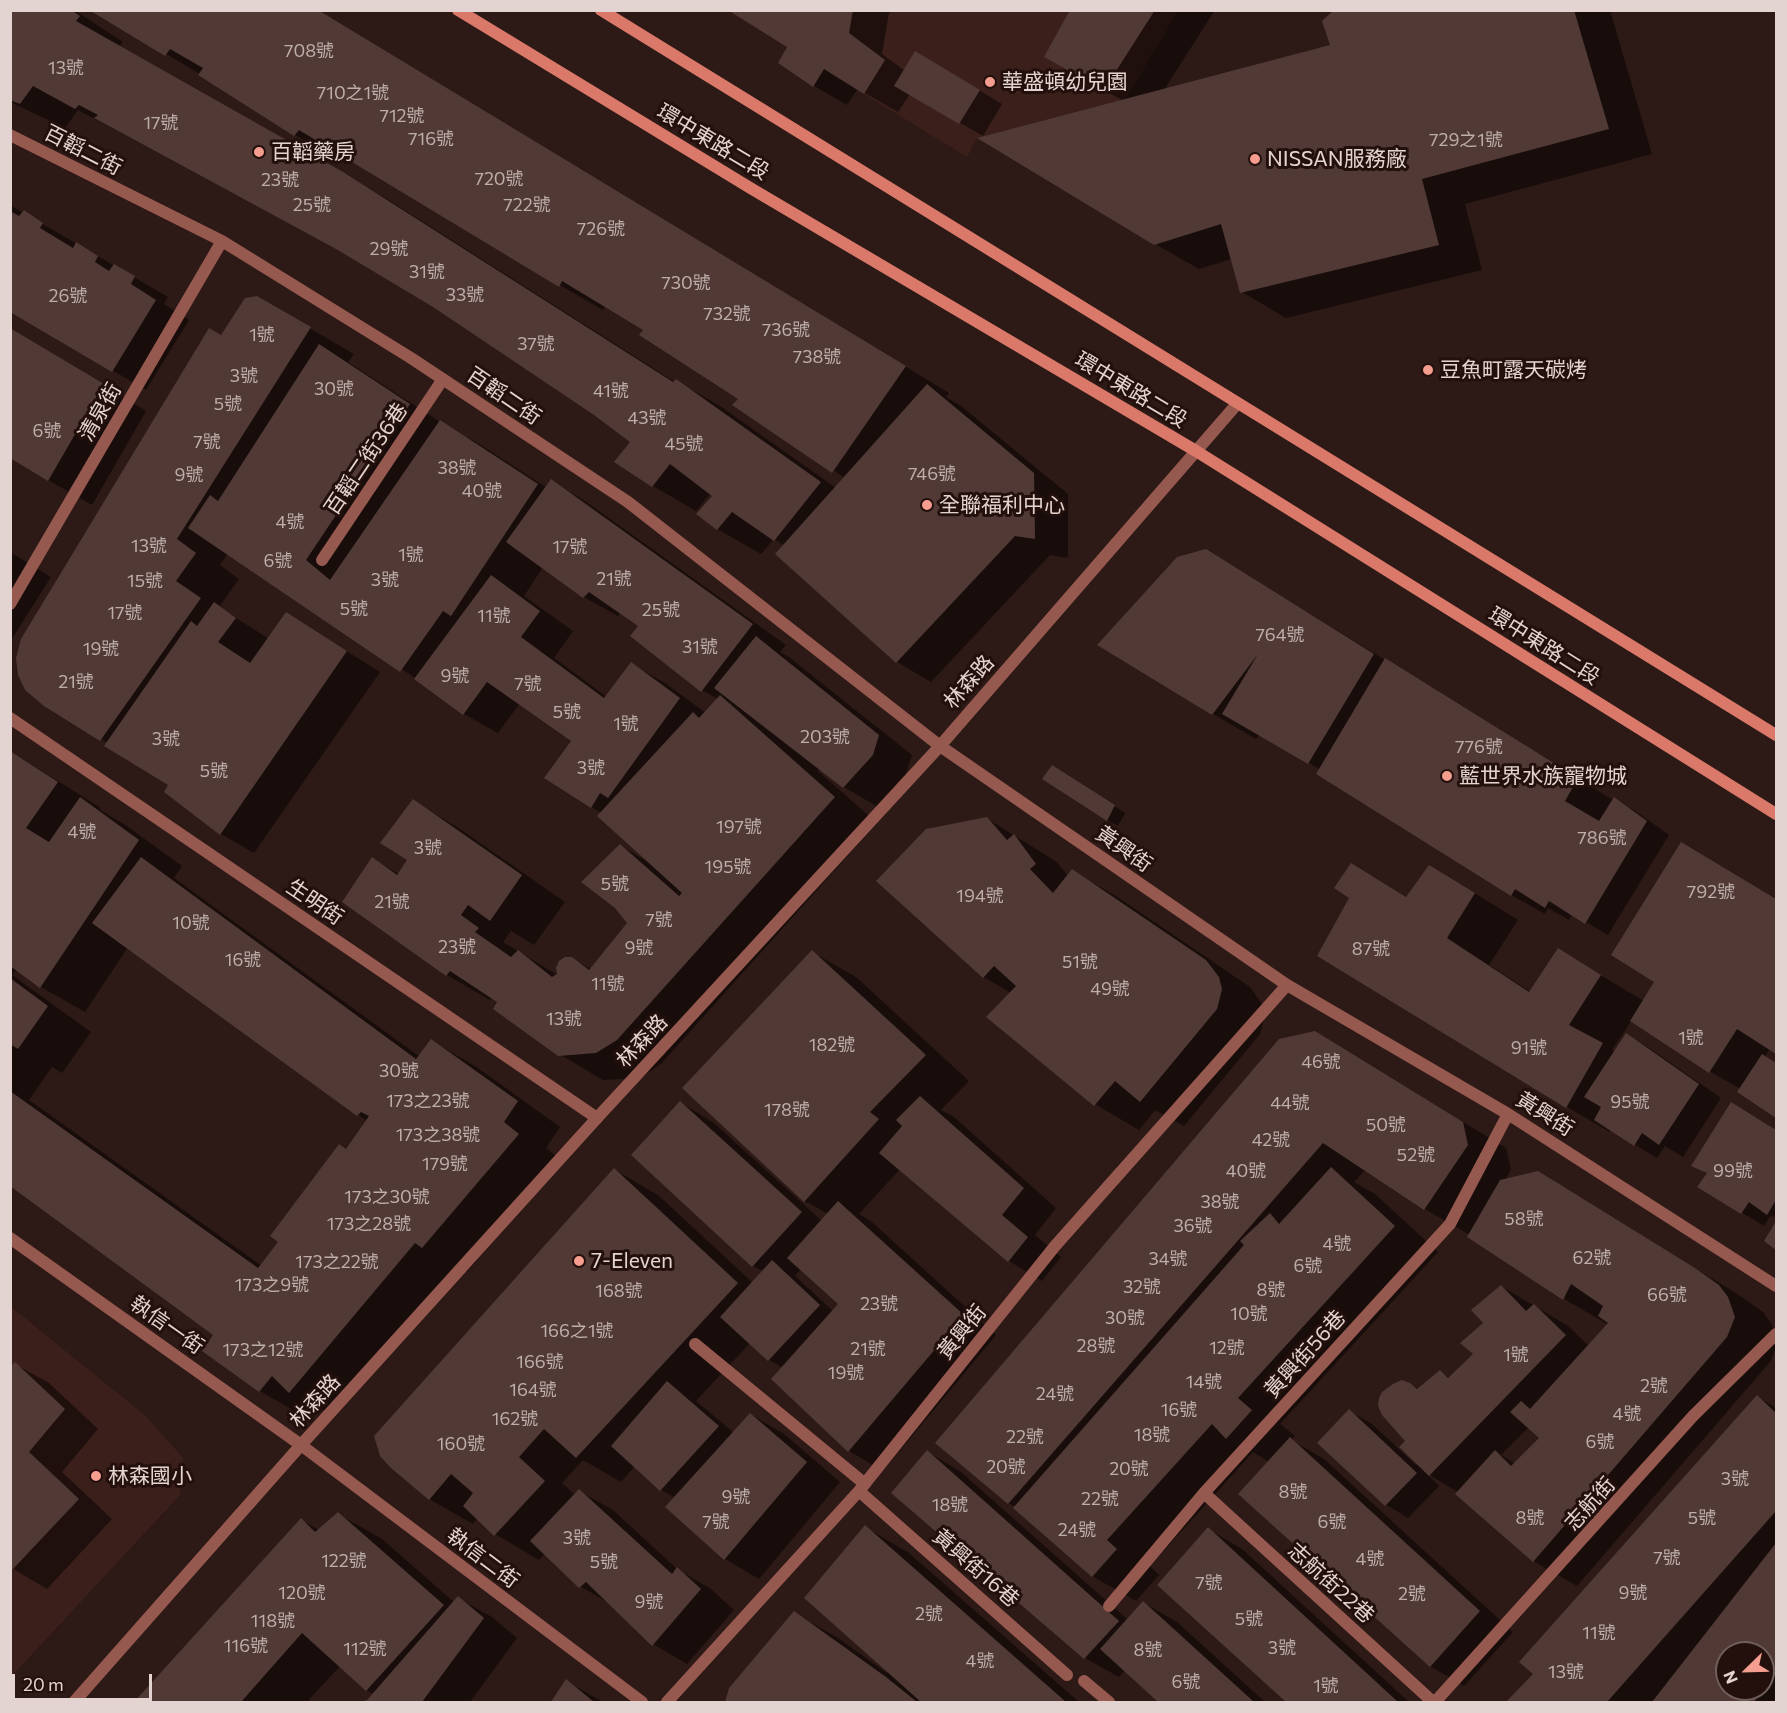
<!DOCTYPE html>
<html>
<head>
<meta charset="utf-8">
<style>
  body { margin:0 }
  #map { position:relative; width:1787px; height:1713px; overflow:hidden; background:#2d1915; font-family:Commissioner,sans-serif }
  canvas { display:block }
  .frame { position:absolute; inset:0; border:12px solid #e3d4d1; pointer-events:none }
  .north { position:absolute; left:1715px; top:1641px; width:60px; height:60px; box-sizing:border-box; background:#23100c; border:2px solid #705e5b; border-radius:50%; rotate:247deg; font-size:16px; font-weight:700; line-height:24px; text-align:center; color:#e3d4d1 }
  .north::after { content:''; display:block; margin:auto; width:21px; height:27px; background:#f59d8e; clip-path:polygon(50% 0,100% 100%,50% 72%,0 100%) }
  .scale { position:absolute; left:12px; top:1674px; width:140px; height:27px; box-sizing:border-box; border:3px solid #e3d4d1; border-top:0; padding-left:8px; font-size:18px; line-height:21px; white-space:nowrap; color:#e3d4d1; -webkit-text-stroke:4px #23100c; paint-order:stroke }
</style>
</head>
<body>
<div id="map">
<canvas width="1787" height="1713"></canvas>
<div class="frame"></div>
<div class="north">N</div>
<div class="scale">20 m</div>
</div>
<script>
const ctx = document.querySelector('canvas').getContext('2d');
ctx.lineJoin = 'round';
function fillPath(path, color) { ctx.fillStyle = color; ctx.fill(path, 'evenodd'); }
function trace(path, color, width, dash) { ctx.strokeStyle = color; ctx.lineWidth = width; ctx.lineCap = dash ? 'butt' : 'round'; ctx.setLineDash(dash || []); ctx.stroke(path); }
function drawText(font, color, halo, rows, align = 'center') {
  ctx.font = font + ' Commissioner,"Noto Sans TC",sans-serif'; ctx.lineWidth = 6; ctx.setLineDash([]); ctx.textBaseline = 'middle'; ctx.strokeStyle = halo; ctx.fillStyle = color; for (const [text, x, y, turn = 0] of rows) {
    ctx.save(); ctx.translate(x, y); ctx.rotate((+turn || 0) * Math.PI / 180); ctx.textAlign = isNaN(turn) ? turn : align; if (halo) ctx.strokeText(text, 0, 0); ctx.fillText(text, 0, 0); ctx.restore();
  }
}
fillPath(new Path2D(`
  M728,11H1178L1126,99L977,138L967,157Z
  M10,1306L146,1416L183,1458L180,1495L11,1677Z`), '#3b1f1b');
fillPath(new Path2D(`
  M10,10H74L123,42L119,47L387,199L675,382L676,381L720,406L836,488L845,478L735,404L740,399L645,330L605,306L603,310L560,285L343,155L339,160L295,135L200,74L92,10H317L949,393L946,397L961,406L1068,494V558L1050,555L931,682L897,662L777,554L785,546L774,539L761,554L717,529L714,495L711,493L696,511L653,486L632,442L595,414L434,306L363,263L78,110L65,128L10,102Z
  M731,10H894L889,13L882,54L905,71L939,66L1002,104L983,136L910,94L898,112L858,89L847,105L814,86L780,62L789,46Z
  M1072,10H1215L1164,90L1332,46L1337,10H1610L1652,154L1465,204L1482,270L1286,318L1242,292L1232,259L1199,269L1155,244L1124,101L1089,82Z
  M10,205L168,297L164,304L189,320L146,390L10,310Z
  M256,297L354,354L348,362L440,422L484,447L547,488L551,481L585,501L786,645L780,652L790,658L912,755L906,774L878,807L844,787L820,769L818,771L877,823L661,1064L640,1078L603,1080L559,1054L499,1002L492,997L490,1000L447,975L372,859L399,874L409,860L413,801L457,827L565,902L534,945L511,931L503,942L559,976L571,958L591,969L629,923L621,846L648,862L602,813L591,807L573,740L520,703L498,733L464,714L418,680L228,553L220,565L239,579L219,607L269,639L287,614L380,672L254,853L221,834L171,785L108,743L44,705L222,337ZM543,567L584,597L618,616L621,612L640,626L632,636L702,690L718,699L706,713L665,683L631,664L607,697L554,658L573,631L524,596Z
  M10,328L146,411L92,505L48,480Z
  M1206,550L1385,660L1419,679L1613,800L1614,799L1637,812L1669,835L1608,935L1572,914L1569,920L1548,908L1545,914L1511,895L1321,770L1260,734L1256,739L1213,714Z
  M10,552L51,577L10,642Z
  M10,751L101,808L100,810L124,824L182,866L174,878L420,1057L432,1041L475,1066L560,1127L546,1148L561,1160L467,1272L459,1267L334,1417L313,1404L303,1416L260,1391L215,1335L10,1185ZM128,947L367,1121L262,1266L29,1100L52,1067L62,1073L91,1032L12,975L17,969L41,987L85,1012Z
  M1063,774L1125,813L1118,826L1107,820Z
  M986,818L1057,862L1068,876L1072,871L1116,896L1250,987L1262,1004L1265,1015L1260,1034L1184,1126L1155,1110L1139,1130L1095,1104L1011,993L984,977Z
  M1715,863L1776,901V1052L1770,1048L1765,1057L1776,1064V1116L1739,1092L1741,1089L1709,1071L1632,1020L1612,1050L1615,1052L1627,1035L1649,1048L1721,1098L1683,1157L1665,1146L1657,1158L1611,1130L1610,1132L1567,1107L1351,898L1352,865L1408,898L1473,892L1518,920L1489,965L1531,992L1558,950L1644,1001L1656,981Z
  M812,952L856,977L969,1081L941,1110L954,1117L1056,1208L1035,1235L1061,1257L1042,1281L1009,1261L900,1169L859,1214L872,1222L996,1335L883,1471L849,1451L773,1379L783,1368L769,1360L750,1343L696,1401L734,1433L750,1414L784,1434L840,1482L759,1579L725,1559L667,1507L676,1498L661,1490L635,1466L621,1482L583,1460L562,1483L575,1495L579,1491L613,1510L677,1569L711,1589L734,1610L687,1664L653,1644L612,1605L580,1586L545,1553L539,1560L495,1534L478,1518L473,1524L429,1499L615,1170L658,1195L753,1283L763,1271L753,1266L633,1155L681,1103L714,1123L822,1221L828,1214L805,1201ZM801,1269L840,1304L834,1312L795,1276Z
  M1314,1032L1506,1148L1511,1170L1504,1181L1537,1172L1739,1295L1763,1312L1771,1323L1776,1337V1348L1770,1362L1577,1586L1533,1561L1458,1492L1426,1473L1439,1486L1408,1518L1385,1504L1349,1411L1372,1424L1416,1465L1418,1463L1407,1441L1409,1384L1419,1389L1440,1372L1450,1378L1475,1354L1485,1323L1501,1286L1568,1326L1589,1346L1609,1325L1564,1299L1469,1237L1470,1235L1425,1209L1365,1170L1354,1182L1375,1194L1438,1252L1280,1424L1295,1436L1291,1440L1324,1459L1513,1632L1464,1686L1430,1666L1269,1462L1253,1452L1150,1566L1159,1575L1136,1601L1092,1576L1016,1507L1008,1503ZM1529,1427L1541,1438L1516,1464L1501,1455Z
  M1755,1117L1776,1131V1218L1771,1215L1764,1226L1700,1187L1708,1174L1693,1165Z
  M15,1364L49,1383L98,1429L62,1472L112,1519L47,1589L10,1567Z
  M1757,1397L1776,1408V1702H1508L1535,1673ZM1727,1653H1763V1689H1727Z
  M928,1452L961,1472L1128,1620L1144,1603L1177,1622L1265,1702H1160L1125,1670L1119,1677L1085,1658L893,1493Z
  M338,1514L382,1539L454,1602L458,1598L492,1617L517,1638L470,1702H364L374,1694L366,1690L340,1666L307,1702H136L301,1520L319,1530Z
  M865,1527L909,1553L1079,1702H726V1700L794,1613L838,1638L887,1673L888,1671Z
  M1208,1529L1242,1549L1409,1702H1289L1159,1585Z
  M566,1681L603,1702H553Z`), '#0007');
fillPath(new Path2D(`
  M10,10H71L80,16L76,21L343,172L673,382L676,379L821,482L774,541L732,512L717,530L696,514L712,496L670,464L652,487L614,462L630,442L594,415L433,307L336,249L94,118L98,115L79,105L75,109L33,86L20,104L10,100Z
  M89,10H318L906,366L832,473L732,405L738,399L639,335L643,330L562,281L559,287L299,130L294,136L198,75L203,68L170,49L165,56Z
  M728,10H853L849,33L885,60L864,94L824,69L813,87L778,63L787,47Z
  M1070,10H1155L1104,90L1044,57Z
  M1334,10H1574L1609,129L1422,179L1439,245L1240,293L1221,224L1154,245L977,138L1330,45L1322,21Z
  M915,51L980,90L959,124L894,86Z
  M24,210L43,223L40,228L73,248L76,242L98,256L95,262L109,271L114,264L135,276L131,284L156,300L112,372L10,312V211L19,216Z
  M257,296L311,327L177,539L196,553L176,581L201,598L100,741L44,706L25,690L18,675L16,658L21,639L209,328L221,335L245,298Z
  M10,328L104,384L48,481L10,458Z
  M319,344L410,404L306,560L330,580L440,420L538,484L451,616L443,611L400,672L188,528L210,495L218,501Z
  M927,384L1034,473L1035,539L1015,536L896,663L775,554Z
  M551,479L753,624L701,692L630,636L638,626L589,592L583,598L506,542Z
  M1206,549L1374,654L1308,764L1222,714L1258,654L1212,715L1097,645L1177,557Z
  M491,575L540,611L521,637L604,698L631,662L680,698L608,798L600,793L591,808L544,778L571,741L487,682L463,715L414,679Z
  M214,602L236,618L218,642L250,663L286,612L347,651L220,835L164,792L168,785L104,746L191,621L197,626Z
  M756,636L879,735L873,755L843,788L714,688Z
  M1385,658L1578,778L1565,801L1599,821L1614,797L1647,821L1585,924L1549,901L1545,908L1515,889L1511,896L1316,774Z
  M720,695L835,797L617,1040L596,1053L558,1056L493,1009L497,1002L450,971L446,976L342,902L372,857L397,875L407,860L380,843L413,799L522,875L490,921L468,905L461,915L479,928L475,932L511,957L518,950L552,977L557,974L556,968L559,961L565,957H572L589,970L627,923L615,908L581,882L620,844L679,896L682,893L597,816L693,712L699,718Z
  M10,751L58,782L26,828L49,842L80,797L139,840L40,988L10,966Z
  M1052,765L1115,805L1107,821L1042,779Z
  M987,817L1007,840L1014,834L1036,864L1030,869L1053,893L1072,869L1206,960L1219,977L1222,989L1217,1009L1140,1102L1115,1081L1094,1106L986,1017L1016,986L994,966L983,978L876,881L926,829Z
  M1681,842L1776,899V1054L1737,1029L1709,1073L1630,1021L1654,982L1611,955Z
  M141,857L416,1059L431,1039L518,1101L504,1122L519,1134L422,1248L415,1243L289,1393L272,1376L259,1392L202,1351L213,1335L10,1186V1091L258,1268L278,1242L270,1236L339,1144L346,1149L369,1116L361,1112L357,1116L92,923Z
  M1351,863L1406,897L1429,865L1475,893L1447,938L1529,992L1558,948L1601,975L1569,1025L1603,1043L1566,1108L1317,956L1349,898L1334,888Z
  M812,950L926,1055L870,1112L879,1119L804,1202L682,1088Z
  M10,978L48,1006L18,1049L10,1044Z
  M1315,1031L1463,1122L1468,1145L1424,1210L1323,1143L1008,1504L935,1443L1279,1039Z
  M1626,1033L1699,1084L1659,1145L1642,1133L1634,1146L1594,1120L1601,1107L1584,1097Z
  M1762,1054L1776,1063V1118L1737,1092Z
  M920,1096L1024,1188L1002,1215L1028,1237L1008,1262L879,1153L902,1126L896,1120Z
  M680,1101L802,1212L752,1267L631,1155Z
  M1731,1102L1776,1130V1200L1767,1215L1749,1202L1741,1214L1697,1187L1707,1173L1691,1166Z
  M1331,1167L1395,1226L1238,1398L1252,1410L1226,1439L1212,1424L1107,1540L1117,1549L1092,1577L1013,1508L1244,1245L1240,1241L1270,1213L1279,1224Z
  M614,1168L738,1283L576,1458L544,1429L519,1457L545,1481L494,1536L463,1506L473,1493L451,1474L429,1500L391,1468L380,1456L374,1436Z
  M1538,1171L1695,1268L1719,1285L1728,1297L1735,1317L1727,1337L1533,1562L1455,1494L1495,1450L1511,1466L1539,1438L1510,1412L1521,1401L1530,1409L1608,1323L1598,1316L1603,1306L1571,1284L1563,1300L1467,1237L1500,1180Z
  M838,1201L964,1315L848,1452L771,1379L838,1304L787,1258Z
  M1776,1221V1250L1764,1241Z
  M772,1260L820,1305L768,1361L720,1317Z
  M1501,1285L1526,1311L1534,1304L1566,1335L1429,1476L1399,1447L1405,1441L1382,1415L1378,1406L1379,1398L1382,1392L1393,1384L1402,1380L1410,1383L1417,1389L1440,1370L1448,1378L1473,1354L1460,1343L1483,1323L1471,1310Z
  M15,1362L65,1409L29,1452L79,1499L12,1570L10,1569V1367Z
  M667,1381L719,1426L660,1491L611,1446Z
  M1757,1395L1776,1413V1511L1607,1702H1506L1533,1674L1519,1662Z
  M1349,1409L1417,1473L1385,1506L1317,1443Z
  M750,1413L807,1462L724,1560L665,1507Z
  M1290,1437L1480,1611L1430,1667L1238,1494Z
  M927,1450L1119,1621L1084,1659L891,1493Z
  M579,1489L672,1574L677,1567L701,1589L652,1646L586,1582L579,1588L530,1541Z
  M338,1512L444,1605L366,1691L302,1633L241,1702H134L301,1518L315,1532Z
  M865,1525L1066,1702H921L804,1598Z
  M1208,1527L1398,1702H1286L1157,1585Z
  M1776,1543V1674L1754,1702H1652ZM1727,1653H1763V1689H1727Z
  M458,1596L484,1618L422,1702H361L367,1700Z
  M1143,1601L1254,1702H1158L1100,1649Z
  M794,1611L886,1677L917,1702H725L729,1688Z
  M566,1679L594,1702H551Z`), '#513a36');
trace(new Path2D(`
  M10,135L222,241L411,358L628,502L940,746L1287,985L1508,1114L1776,1286
  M322,560L443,379
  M10,604L222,241
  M10,718L597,1118
  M10,1238L301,1445L642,1702
  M695,1344L865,1484
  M859,1491L1067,1675
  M1204,1493L1433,1702
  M1109,1606L1204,1493L1450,1224L1508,1114
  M1084,1681L1109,1702
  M667,1702L859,1491L1055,1246L1287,985
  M1435,1702L1693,1416L1776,1334`), '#96594f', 12);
trace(new Path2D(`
  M74,1702L301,1445L597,1118L940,746L1237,404`), '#96594f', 12);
trace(new Path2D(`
  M458,10L752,189L1196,451L1776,814
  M601,10L1776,735`), '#da7969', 12);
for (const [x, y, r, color] of [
  [990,82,6,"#f59d8e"],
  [259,152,6,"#f59d8e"],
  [1255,159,6,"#f59d8e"],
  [1428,370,6,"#f59d8e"],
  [927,505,6,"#f59d8e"],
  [1447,776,6,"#f59d8e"],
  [579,1261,6,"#f59d8e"],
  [96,1476,6,"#f59d8e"]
]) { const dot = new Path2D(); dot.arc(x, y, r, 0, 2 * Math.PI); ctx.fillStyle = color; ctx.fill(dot); trace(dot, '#23100c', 2); }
drawText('18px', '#beaeaa', null, [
  ["708號",309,51],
  ["13號",66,68],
  ["710之1號",353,93],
  ["712號",402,116],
  ["17號",161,123],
  ["716號",431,139],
  ["729之1號",1466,140],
  ["720號",499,179],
  ["23號",280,180],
  ["25號",312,205],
  ["722號",527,205],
  ["726號",601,229],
  ["29號",389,249],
  ["31號",427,272],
  ["730號",686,283],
  ["33號",465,295],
  ["26號",68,296],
  ["732號",727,314],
  ["736號",786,330],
  ["1號",262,335],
  ["37號",536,344],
  ["738號",817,357],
  ["3號",244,376],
  ["30號",334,389],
  ["41號",611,391],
  ["5號",228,404],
  ["43號",647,418],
  ["6號",47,431],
  ["7號",207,442],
  ["45號",684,444],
  ["38號",457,468],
  ["746號",932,474],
  ["9號",189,475],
  ["40號",482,491],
  ["4號",290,522],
  ["13號",149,546],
  ["17號",570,547],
  ["1號",411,555],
  ["6號",278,561],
  ["21號",614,579],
  ["3號",385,580],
  ["15號",145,581],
  ["5號",354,609],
  ["25號",661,610],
  ["17號",125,613],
  ["11號",494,616],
  ["764號",1280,635],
  ["31號",700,647],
  ["19號",101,649],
  ["9號",455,676],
  ["21號",76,682],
  ["7號",528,684],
  ["5號",567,712],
  ["1號",626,724],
  ["203號",825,737],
  ["3號",166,739],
  ["776號",1479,747],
  ["3號",591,768],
  ["5號",214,771],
  ["197號",739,827],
  ["4號",82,832],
  ["786號",1602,838],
  ["3號",428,848],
  ["195號",728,867],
  ["5號",615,884],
  ["792號",1711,892],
  ["194號",980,896],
  ["21號",392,902],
  ["7號",659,920],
  ["10號",191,923],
  ["23號",457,947],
  ["9號",639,948],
  ["87號",1371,949],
  ["16號",243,960],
  ["51號",1080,962],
  ["11號",608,984],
  ["49號",1110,989],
  ["13號",564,1019],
  ["1號",1691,1038],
  ["182號",832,1045],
  ["91號",1529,1048],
  ["46號",1321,1062],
  ["30號",399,1071],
  ["173之23號",428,1101],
  ["95號",1630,1102],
  ["44號",1290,1103],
  ["178號",787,1110],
  ["50號",1386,1125],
  ["173之38號",438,1135],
  ["42號",1271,1140],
  ["52號",1416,1155],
  ["179號",445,1164],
  ["40號",1246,1171],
  ["99號",1733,1171],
  ["173之30號",387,1197],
  ["38號",1220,1202],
  ["58號",1524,1219],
  ["173之28號",369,1224],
  ["36號",1193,1226],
  ["4號",1337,1244],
  ["62號",1592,1258],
  ["34號",1168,1259],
  ["173之22號",337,1262],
  ["6號",1308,1266],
  ["173之9號",272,1285],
  ["32號",1142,1287],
  ["8號",1271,1290],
  ["168號",619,1291],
  ["66號",1667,1295],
  ["23號",879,1304],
  ["10號",1249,1314],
  ["30號",1125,1318],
  ["166之1號",577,1331],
  ["28號",1096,1346],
  ["12號",1227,1348],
  ["21號",868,1349],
  ["173之12號",263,1350],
  ["1號",1516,1355],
  ["166號",540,1362],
  ["19號",846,1373],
  ["14號",1204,1382],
  ["2號",1654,1386],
  ["164號",533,1390],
  ["24號",1055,1394],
  ["16號",1179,1410],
  ["4號",1627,1414],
  ["162號",515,1419],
  ["18號",1152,1435],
  ["22號",1025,1437],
  ["6號",1600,1442],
  ["160號",461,1444],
  ["20號",1006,1467],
  ["20號",1129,1469],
  ["3號",1735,1479],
  ["8號",1293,1492],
  ["9號",736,1497],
  ["22號",1100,1499],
  ["18號",950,1505],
  ["8號",1530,1518],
  ["5號",1702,1518],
  ["7號",716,1522],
  ["6號",1332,1522],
  ["24號",1077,1530],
  ["3號",577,1538],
  ["7號",1667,1558],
  ["4號",1370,1559],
  ["122號",344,1561],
  ["5號",604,1562],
  ["7號",1209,1583],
  ["120號",302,1593],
  ["9號",1633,1593],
  ["2號",1412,1594],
  ["9號",649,1602],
  ["2號",929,1614],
  ["5號",1249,1619],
  ["118號",273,1621],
  ["11號",1599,1633],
  ["116號",246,1646],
  ["3號",1282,1648],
  ["112號",365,1649],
  ["8號",1148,1650],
  ["4號",980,1661],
  ["13號",1566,1672],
  ["6號",1186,1682],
  ["1號",1326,1686]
]);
drawText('21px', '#e3d4d1', '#23100c', [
  ["華盛頓幼兒園",1002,82],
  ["百韜藥房",271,152],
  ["NISSAN服務廠",1267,159],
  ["豆魚町露天碳烤",1440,370],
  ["全聯福利中心",939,505],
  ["藍世界水族寵物城",1459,776],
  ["7-Eleven",591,1261],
  ["林森國小",108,1476]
], 'left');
drawText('21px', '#e3d4d1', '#23100c', [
  ["環中東路二段",713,142,31],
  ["百韜二街",83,150,27],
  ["環中東路二段",1131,390,31],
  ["百韜二街",504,396,34],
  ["清泉街",100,412,-60],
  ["百韜二街36巷",366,459,-56],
  ["環中東路二段",1544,646,32],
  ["林森路",969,682,-49],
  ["黃興街",1124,849,35],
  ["生明街",315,902,34],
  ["林森路",642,1041,-47],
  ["黃興街",1545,1114,32],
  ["執信一街",167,1325,35],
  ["黃興街",962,1332,-51],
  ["黃興街56巷",1305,1354,-48],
  ["林森路",315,1401,-48],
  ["志航街",1590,1504,-48],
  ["執信二街",483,1558,37],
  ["黃興街16巷",976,1568,41],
  ["志航街22巷",1331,1583,42]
]);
</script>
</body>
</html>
